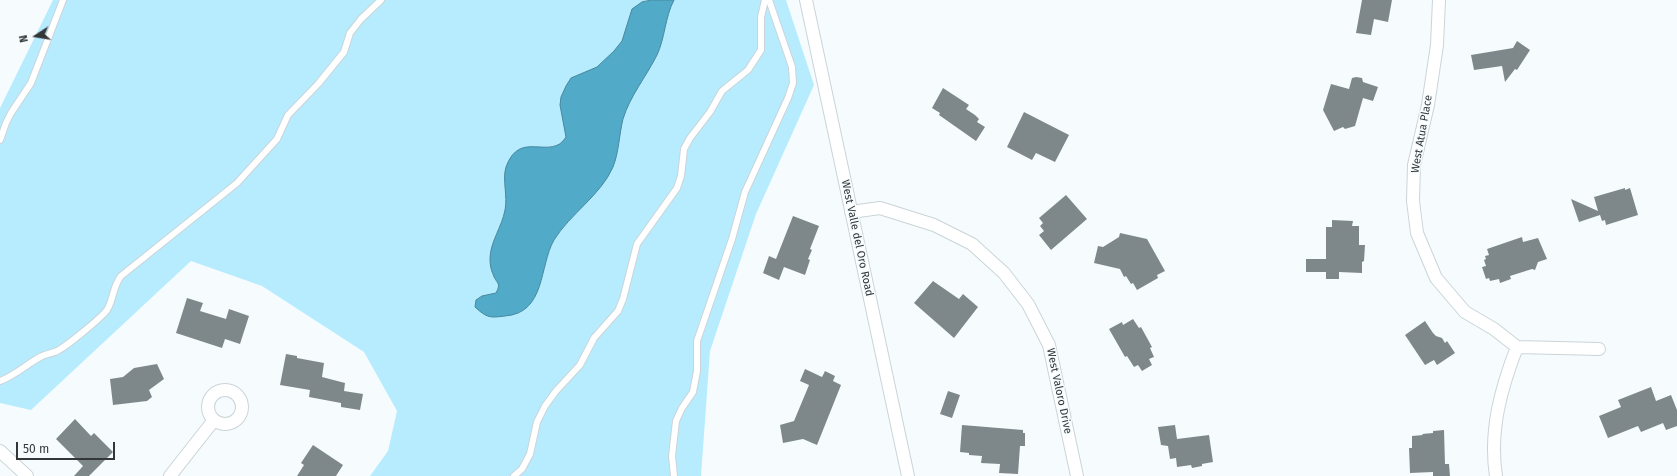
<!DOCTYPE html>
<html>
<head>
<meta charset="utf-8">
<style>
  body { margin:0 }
  #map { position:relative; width:1677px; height:476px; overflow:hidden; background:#f6fcfe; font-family:"Fira Sans",sans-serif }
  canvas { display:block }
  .north { position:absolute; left:16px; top:16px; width:40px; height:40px; -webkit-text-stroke:3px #f6fcfe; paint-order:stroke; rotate:258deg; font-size:11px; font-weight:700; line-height:16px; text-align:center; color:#333738 }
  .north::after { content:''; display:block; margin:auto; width:14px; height:18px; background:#333738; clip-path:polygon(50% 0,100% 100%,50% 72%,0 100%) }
  .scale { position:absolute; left:16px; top:442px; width:99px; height:18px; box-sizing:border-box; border:2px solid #333738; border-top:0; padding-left:5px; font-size:12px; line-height:14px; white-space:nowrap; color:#333738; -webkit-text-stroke:3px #f6fcfe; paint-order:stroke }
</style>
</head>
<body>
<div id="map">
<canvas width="1677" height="476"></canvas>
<div class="north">N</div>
<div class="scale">50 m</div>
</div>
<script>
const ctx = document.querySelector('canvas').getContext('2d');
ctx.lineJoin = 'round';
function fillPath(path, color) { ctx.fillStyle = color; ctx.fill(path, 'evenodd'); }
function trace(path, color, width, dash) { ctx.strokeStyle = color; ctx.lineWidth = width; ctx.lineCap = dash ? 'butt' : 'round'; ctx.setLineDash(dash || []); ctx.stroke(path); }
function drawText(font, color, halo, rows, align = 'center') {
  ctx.font = font + ' "Fira Sans",sans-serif'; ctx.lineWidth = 3; ctx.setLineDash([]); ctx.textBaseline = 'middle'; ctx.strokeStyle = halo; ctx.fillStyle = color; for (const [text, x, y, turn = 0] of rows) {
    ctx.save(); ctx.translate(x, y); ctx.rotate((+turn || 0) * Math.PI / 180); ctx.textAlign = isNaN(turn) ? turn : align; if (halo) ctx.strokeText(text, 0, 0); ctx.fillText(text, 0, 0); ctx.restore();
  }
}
fillPath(new Path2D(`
  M53,0H786L814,85L756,214L710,351L701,476H370L388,451L397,411L364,352L262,286L191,261L31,410L0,403V108Z`), '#b7ecff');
const water = new Path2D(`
  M652,0H674C665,17 665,38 657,55C646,77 630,96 623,119C619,135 619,152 613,167C601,195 570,214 554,240C539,266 546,313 505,316C490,318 487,318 475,307L476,300L482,296L496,293C502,282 496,284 493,274C491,270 490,265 490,259C490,242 502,227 505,210C508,197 502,179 506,167C520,128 551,162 566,137L560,105L561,97L566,86L571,78L597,67L614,51L622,41L632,9L642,2Z`);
fillPath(water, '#51abc8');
trace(water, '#48889d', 1);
fillPath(new Path2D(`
  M1362,0H1392L1388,22L1374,19L1371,35L1356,33Z
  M1517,41L1530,50L1517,70L1515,69L1505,82L1502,66L1474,70L1471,55L1513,48Z
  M1356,77L1362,78L1363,82L1378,87L1373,101L1363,98L1355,126L1345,129L1343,127L1334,131L1323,110L1331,84L1349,89L1352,78Z
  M943,88L969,105L966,109L975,115L979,119L977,122L985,127L976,141L939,115L940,113L932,108Z
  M1024,112L1069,135L1055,162L1036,153L1032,160L1007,147Z
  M1625,188V190L1630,188L1638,215L1606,225L1605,220L1602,221L1600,215L1579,222L1571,199L1598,211L1594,197Z
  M1066,195L1087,219L1051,250L1039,235L1044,231L1040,226L1043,223L1039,218Z
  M793,216L819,226L810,249L812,250L808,259L810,260L805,275L784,267L779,280L763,273L769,256L776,259Z
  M1332,220L1353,221L1352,226H1359V245H1365L1364,261L1362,262V273L1339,272V279H1326V272H1306V259H1326V227H1332Z
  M1120,233L1147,239L1165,271L1157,275L1158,278L1137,290L1133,283L1131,284L1126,276L1124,277L1120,269L1094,263L1098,246L1103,247L1119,237Z
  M1522,237L1523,242L1538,238L1547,259L1538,262L1535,270L1532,269L1510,276L1511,279L1500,283L1499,279L1490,281L1489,278L1486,279L1482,267L1486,266L1484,260L1486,259L1485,256L1489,255L1487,249Z
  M933,281L959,299L963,294L978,307L954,338L914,303Z
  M187,298L203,303L200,311L226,319L229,309L249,316L240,344L225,339L222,348L176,333Z
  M1133,319L1139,328L1141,327L1152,347L1150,348L1154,357L1149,359L1152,365L1142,371L1138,365L1134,367L1127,356L1125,357L1109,329L1122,322L1123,325Z
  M1425,321L1433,333L1436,336L1442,338L1445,343L1447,341L1455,353L1437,365L1434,360L1425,365L1405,335Z
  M286,354L297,356V358L324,363L322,377L345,383L344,391L363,394L360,410L341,407V403L309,397L310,390L280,385Z
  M157,364L164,379L149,390L152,397L147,401L113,405L110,379L123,377L134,368Z
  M805,369L822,377L825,371L835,376L833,381L841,385L817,445L803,439L783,443L780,425L794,421L809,385L800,381Z
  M1651,387L1656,401L1671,395L1677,410V426L1666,430L1663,423L1641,432L1638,426L1608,438L1599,416L1621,407L1618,400Z
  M948,391L960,395L952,418L940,414Z
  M75,419L91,436L94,433L113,452L89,476H74L83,466L56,439Z
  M962,425L1023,430V433H1025V446H1020L1018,474L999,473L1000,464L981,463L982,456L969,455V453L960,452Z
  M1175,425L1177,439L1209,435L1213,462L1202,464V466L1192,468L1191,465L1177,467L1176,458L1170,459L1168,446L1161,445L1158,427Z
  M1444,430L1445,464H1449L1450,476H1433V472L1410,473L1409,448H1412V436L1423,435L1422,434L1433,433V431Z
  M313,445L343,465L336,476H297L304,465L301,463Z`), '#7e888b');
const lane = new Path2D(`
  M0,140L6,123L11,113L31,83L63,0
  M0,381C16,375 28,363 42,356C47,354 53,353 57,351C67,346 101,318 107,310C114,299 112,288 121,276L237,183L277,139L288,115L318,84L344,52L350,33L361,19L381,0
  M514,476L522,469L530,454L537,422L545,406L556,391L580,365L594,338L618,311L623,299L637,244L677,188L681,176L684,149L690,138L710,112L722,91L748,70L761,50V17L765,0
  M674,476L672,456L676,421L682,408L693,392L697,371V341L732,239L745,192L788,98L793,83L792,67L769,0`);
const street = new Path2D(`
  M806,0L908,476
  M1439,0L1437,45L1428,105L1414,165L1413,201L1417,233L1436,278L1465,312L1494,329L1517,347L1599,349
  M851,212L880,208L934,225L972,244L1004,273L1028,304L1049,345L1077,476
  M208 407a17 17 0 1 1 34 0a17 17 0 1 1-34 0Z
  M0,451L27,476
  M170,476L214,420
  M1496,476C1489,431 1501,388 1517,347`);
trace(lane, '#cad4d8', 8);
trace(street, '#cad4d8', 14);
trace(lane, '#fff', 6);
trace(street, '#fff', 12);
drawText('11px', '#333738', '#f6fcfe', [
  ["West Atua Place",1422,134,-80],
  ["West Valle del Oro Road",857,238,78],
  ["West Valoro Drive",1059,391,78]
]);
</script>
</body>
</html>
